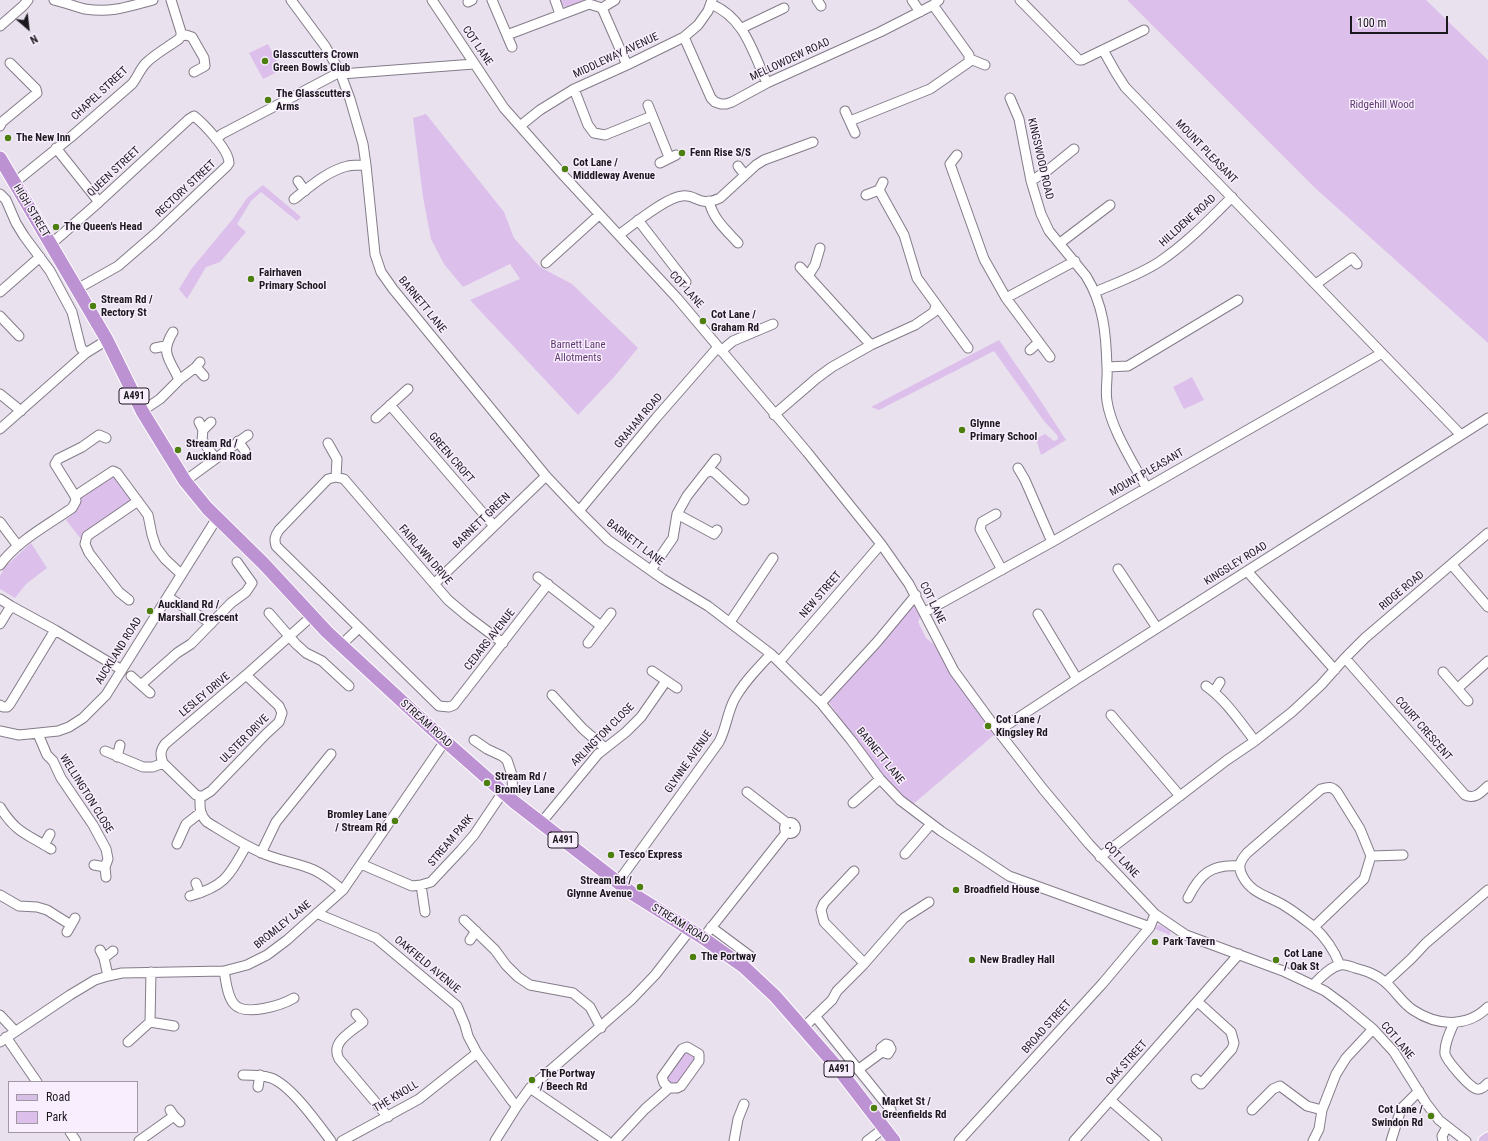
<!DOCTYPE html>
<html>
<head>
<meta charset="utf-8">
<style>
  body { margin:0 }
  #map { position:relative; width:1488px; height:1141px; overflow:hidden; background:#eae1ef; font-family:"Roboto Condensed",sans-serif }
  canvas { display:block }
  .legend { position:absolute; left:8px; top:1081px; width:130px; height:52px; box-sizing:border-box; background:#f8eefd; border:1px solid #a099a4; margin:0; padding:5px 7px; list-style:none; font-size:12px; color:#1c191e }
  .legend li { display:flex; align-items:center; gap:8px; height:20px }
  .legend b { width:20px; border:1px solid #a099a4 }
  .north { position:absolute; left:8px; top:8px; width:40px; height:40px; -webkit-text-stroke:3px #f8eefd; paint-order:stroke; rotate:152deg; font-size:11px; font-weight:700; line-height:16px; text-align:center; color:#1c191e }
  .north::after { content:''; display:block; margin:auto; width:14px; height:18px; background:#1c191e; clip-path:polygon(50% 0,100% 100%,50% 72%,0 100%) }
  .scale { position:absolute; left:1350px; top:16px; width:98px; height:18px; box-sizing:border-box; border:2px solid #1c191e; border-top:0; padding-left:5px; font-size:12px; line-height:14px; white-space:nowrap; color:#1c191e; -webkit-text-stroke:3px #f8eefd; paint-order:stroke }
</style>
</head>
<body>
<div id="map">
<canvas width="1488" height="1141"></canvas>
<ul class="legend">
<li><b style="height:5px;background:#d7bee4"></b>Road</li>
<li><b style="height:11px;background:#dcbfeb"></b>Park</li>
</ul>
<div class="north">N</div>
<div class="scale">100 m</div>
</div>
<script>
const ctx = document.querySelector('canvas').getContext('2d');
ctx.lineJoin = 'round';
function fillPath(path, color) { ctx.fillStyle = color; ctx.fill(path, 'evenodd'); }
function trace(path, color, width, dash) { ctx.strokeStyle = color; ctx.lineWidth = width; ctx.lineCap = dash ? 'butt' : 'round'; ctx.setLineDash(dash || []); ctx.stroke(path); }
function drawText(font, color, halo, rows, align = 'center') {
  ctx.font = font + ' "Roboto Condensed",sans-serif'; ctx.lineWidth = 3; ctx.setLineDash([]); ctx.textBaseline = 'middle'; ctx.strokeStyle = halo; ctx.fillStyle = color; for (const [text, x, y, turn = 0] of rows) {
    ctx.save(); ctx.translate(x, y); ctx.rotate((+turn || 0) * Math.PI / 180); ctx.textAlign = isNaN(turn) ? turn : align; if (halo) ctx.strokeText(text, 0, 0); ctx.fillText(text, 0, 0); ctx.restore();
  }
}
fillPath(new Path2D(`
  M559,0H589L568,8L561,5Z
  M1127,0H1426L1488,60V343L1314,187Z
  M268,44L281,70L263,79L249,53Z
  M426,114L504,212L514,238L540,267L572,284L638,348L614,377L578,415L470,300L520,279L510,264L463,287L444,264L431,239L423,197L413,118Z
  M263,185L301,217L297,221L261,192L251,201L237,224L246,232L220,262L206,267L187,299L179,289L192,268L232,220L247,198Z
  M999,340L1036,394L1066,440L1041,455L1036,439L1045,434L1054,441L1058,439L1057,435L1044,421L994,351L879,410L871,407Z
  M1192,377L1204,400L1184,409L1173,387Z
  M114,474L131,496V500L84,533L81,539L66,520C74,513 79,509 81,497Z
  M31,543L47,568L26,584L15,598L0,589V576L5,567Z
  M914,602L921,615L918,622L926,638L935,645L951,674L994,735L911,806L888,785L828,701Z
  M1158,925H1160L1170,931V935L1155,929Z
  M684,1051L697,1057L679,1085L672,1084L667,1081V1077Z`), '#dcbfeb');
const minor = new Path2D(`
  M54,0C65,2 75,7 85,9C112,13 127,7 153,0
  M291,0L325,46L340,72L350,99L363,144L366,165L375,254L381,272L393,289L546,476L579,511L608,540L629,555L663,579L708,606L771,654L821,703L851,740L880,779L900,800L941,831L1009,876L1150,927
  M432,0L504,108L564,176L677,298L807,452L881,544L909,584L954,671L998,731L1043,789L1089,844L1155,914L1186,935L1283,971L1325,991L1344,1005L1373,1029L1394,1052L1426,1103L1439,1120L1466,1141
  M492,0L512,47
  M555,0L560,14
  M817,0L821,6
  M912,0L920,12
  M1020,0L1079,60H1082L1144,30
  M468,2L472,0
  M711,4C745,18 753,53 767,83
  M602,8L615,0
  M0,26L23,6L28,0
  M742,28L784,8
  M507,35L589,4L602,8L627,65
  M181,36L186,35L192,37L204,58L205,66L194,72
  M684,37L711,98L715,102L721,104H726L732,102L767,83L880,32L933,5L939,0
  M1103,50L1116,73L1125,87L1461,435
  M970,59L985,65
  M341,74L474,64
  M574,89L588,125L594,133L605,135L652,116
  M1010,98L1019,119L1031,181L1041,214L1049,231L1086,276C1104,305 1106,334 1107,367C1108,378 1105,390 1107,401C1111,429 1133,462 1146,487
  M648,105L669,157
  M845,111L855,133
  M850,121L930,89L969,62V55L933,5
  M0,126L2,122L37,93L36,89L10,63
  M520,126L540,110L574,89L627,65L684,37L698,25L708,11L712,0
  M216,139L222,134L340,72
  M56,148L99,202
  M957,155L950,164L984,259L1006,298L1050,357
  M660,163L676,155
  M738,166L745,175
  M298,181L305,191
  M1031,181L1048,170L1074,149
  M883,182L879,190L904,235L917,278L968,348
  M14,183L71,137L132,84C137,78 140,69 146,63C155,54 168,47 179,39L181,36V32L171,0
  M0,194L6,200L16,223L24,236L50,271L72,312L81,348L86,353
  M866,195L879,190
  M294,199C311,186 327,171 348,166C353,165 360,165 366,165
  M709,201C713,219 726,230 738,243
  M638,220L686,282
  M619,235C632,225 667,197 682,196C697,194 699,208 720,198L756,165L764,160L813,142
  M1060,243L1110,205
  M51,244L99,202L189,119L194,116C204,124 229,150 229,163L227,166L155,234L118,266L77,289
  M546,263L599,215
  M800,267L871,345
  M808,276L815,265L820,248
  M1316,284L1352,258L1357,264
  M0,292L40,257
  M1095,292C1116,283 1139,275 1159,262C1186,244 1209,220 1232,197
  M1006,298L1075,261
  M0,316L19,336
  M155,348L165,346
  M1030,350L1039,342
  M721,351L733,341L773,324
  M200,362L196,367L204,376
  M1107,367L1128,366L1238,300
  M179,380L196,367
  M0,394L21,411
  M390,405L494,526
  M142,411L160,399L179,380C171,360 159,354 173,332
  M774,415L817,378L832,367L871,345L915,325L934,312L936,305
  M376,418L408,389
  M199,422L203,430L202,440L215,458
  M0,429L86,353L107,340
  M203,430L211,422
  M238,441L245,451
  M328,443L337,459L336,477
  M1018,468L1025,480L1052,542
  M705,473L716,459
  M185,481L248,435
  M75,496L55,464L58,459L82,447L99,435L106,438
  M579,511L656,418L718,347
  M677,514L714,534L717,530
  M996,514L982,522L980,529L1002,570
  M0,522L18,546
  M0,565C17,541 48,525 72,508L76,501L75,496L113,471L117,473L148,515L152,535L156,547L165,559L181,574
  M1452,565L1488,607
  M1118,569L1157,628
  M651,570L673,538L677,514L687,496L705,473L711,471L715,473L744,500
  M1247,571L1335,670
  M538,577L601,626
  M434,584L546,476
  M168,597C182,607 198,613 211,624
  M0,599L11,606L55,630L122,670
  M129,600L119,592L89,553L85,544L87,536L138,501
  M925,612L1052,542L1382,353
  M269,613L296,644L306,653L322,661L349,686
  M1038,614L1077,679
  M730,622L773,558
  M0,624L11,606
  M503,643L467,616L448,600L344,479L336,477L328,479L279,530C275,536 274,539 276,546L439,706L449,707L454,705L548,584
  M588,643L611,613
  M341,645L359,628
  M1345,658L1465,795C1475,800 1481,792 1488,786
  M780,661L881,544
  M652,671L677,688
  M1443,672L1468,701
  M131,676L150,693
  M142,684L177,653L191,644L231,603L246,592L252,583L237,562
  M1206,686C1226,700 1240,722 1255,741
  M1458,688L1488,661
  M1214,692L1220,682
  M552,695L583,729L605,748
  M821,703L877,642L916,595
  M0,705L3,707H7L10,704L55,630
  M1111,715L1180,796
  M0,731L19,735L58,731L69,727L83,718L106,695L217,518
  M998,731L1077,679L1488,418
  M38,734L47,755L53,761L61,778L93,825L106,849L108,859L105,867
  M474,740L487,749L502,756L507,760L512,775L513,801
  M105,751L143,767H153L163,763
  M117,757L120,745
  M747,792L787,823
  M200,796L196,795L163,763C160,755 160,751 165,744L246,675L312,616
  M200,796C200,807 199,814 207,822C225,833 243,845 262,853C277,860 293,862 309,868C322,872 332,882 343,890
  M200,796H203L211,791L266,734L279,722L282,713L279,706L246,675
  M853,803L880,779
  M0,807C16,833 27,834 51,849
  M784.5 828a5.5 5.5 0 1 1 11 0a5.5 5.5 0 1 1-11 0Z
  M541,823L598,754L626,732L641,717L666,681
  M177,844L186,824L200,813
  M44,845L50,834
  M261,853L276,822L331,754
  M905,854L931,824
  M1371,856L1403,855
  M1100,857L1227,760L1255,741L1292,712L1321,685L1345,658L1365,638L1488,533
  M361,864L412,886L421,885L431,882L461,850L474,835L503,792
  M94,865L105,867L106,877
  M854,871L824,903L821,910L824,922L864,963
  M618,882L719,742C726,729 727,714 734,700C743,683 758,668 771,654
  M196,883L200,893
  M421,885L425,912
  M0,895L19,906L37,907L47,910L71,925
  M190,896C225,886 229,876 246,846
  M1188,898C1200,874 1211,864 1239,866
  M317,913L323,916L376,938L457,1006L465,1025L468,1036L477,1053L512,1101L517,1106
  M464,920L495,950L506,965L518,977L530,985L573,993L590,1007L601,1028
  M711,927L750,956
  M1314,927L1364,879L1371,856L1360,829L1337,792C1332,786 1328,787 1321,789L1247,853C1240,861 1237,867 1243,877C1252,894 1269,896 1285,906C1295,912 1305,920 1314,927C1326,938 1334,950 1340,965
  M67,932L75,918
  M703,938L786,833
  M470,940L476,931
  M100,950L104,958L108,976
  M104,958L113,951
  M224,971C226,981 227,996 234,1004C245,1017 282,1005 294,998
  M151,972L150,1022L174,1026
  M1386,982L1411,959L1426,943L1488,890
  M1314,984C1321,977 1330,967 1340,965C1345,964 1350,966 1355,968C1366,971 1376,974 1385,982C1395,990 1402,1003 1413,1010C1437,1026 1467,1028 1488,1007
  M356,1014L363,1022C351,1032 330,1042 339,1059L388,1117
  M0,1015L15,1031
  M815,1016L891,1110
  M1454,1023C1450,1032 1444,1044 1445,1054C1447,1061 1470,1088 1477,1089C1481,1090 1485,1086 1488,1083
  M803,1028L832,1000L837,991L863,965L904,918L929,902
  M6,1037L37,1082
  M0,1042L70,995L95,980L108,976L122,973L224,971L247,965L267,955L287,940L343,890L445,741
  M128,1042L150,1022
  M859,1069L882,1052L888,1054L891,1049L889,1045L886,1044L881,1048L882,1052
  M243,1075C252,1075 262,1075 271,1078C291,1085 318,1124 331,1141
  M1196,1079L1201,1084L1232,1049L1234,1043L1231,1032L1198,1002
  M258,1087L260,1075
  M530,1088L607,1141
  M1110,1100L1157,1141
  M170,1110L174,1116L180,1122
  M1252,1110L1273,1089L1280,1086L1307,1106L1322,1110
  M70,1132L76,1141
  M139,1141L174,1116
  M342,1141L419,1099L477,1053
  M495,1141L517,1106L530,1088L632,999L655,975L690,930
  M615,1141L645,1109L669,1088H677L681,1086L699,1061V1054L687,1047L682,1049L662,1077L664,1083L669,1088
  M734,1141L738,1119L744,1104
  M867,1141L884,1128
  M959,1141L1103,983L1150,927L1155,914
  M1074,1141L1239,954
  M1313,1141L1319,1129L1322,1110L1336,1074L1346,1058L1373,1029
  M1391,1141L1401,1109L1419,1091
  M1443,1141L1442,1136L1447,1127`);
const major = new Path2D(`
  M1484,1141L1488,1138`);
const highway = new Path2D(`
  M0,158L107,340L142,411L185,481L207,508L264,564L327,632L445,741L513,801L633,894L703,938L744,967L775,996L803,1028L837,1067L894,1141`);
trace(minor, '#847b88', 11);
trace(major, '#fff', 13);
trace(highway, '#fff', 15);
trace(minor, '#fff', 9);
trace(major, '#d7bee4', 11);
trace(highway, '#bd92d2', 13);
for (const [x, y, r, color] of [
  [265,61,4,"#4d7f0e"],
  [268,100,4,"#4d7f0e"],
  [8,138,4,"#4d7f0e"],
  [682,153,4,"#4d7f0e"],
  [565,169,4,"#4d7f0e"],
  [56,227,4,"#4d7f0e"],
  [251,279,4,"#4d7f0e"],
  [93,306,4,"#4d7f0e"],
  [703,321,4,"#4d7f0e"],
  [962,430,4,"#4d7f0e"],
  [178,450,4,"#4d7f0e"],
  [150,611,4,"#4d7f0e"],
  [988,726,4,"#4d7f0e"],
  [487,783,4,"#4d7f0e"],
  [395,821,4,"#4d7f0e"],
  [611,855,4,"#4d7f0e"],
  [640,887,4,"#4d7f0e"],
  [956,890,4,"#4d7f0e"],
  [1155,942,4,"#4d7f0e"],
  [693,957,4,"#4d7f0e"],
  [972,960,4,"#4d7f0e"],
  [1276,960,4,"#4d7f0e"],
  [532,1080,4,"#4d7f0e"],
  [874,1108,4,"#4d7f0e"],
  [1431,1116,4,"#4d7f0e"]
]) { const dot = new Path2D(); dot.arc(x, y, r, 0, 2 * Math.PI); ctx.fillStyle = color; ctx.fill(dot); trace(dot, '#f8eefd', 1.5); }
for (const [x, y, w] of [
  [134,396,30],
  [563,840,30],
  [839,1069,30]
]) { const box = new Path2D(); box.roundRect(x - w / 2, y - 8, w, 16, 3); ctx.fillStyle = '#f8eefd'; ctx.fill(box); trace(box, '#1c191e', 1); }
drawText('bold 10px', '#1c191e', null, [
  ["A491",134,396],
  ["A491",563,840],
  ["A491",839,1069]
]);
drawText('11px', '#1c191e', '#f8eefd', [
  ["COT LANE",477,46,56],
  ["MIDDLEWAY AVENUE",616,56,-25],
  ["MELLOWDEW ROAD",790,60,-25],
  ["CHAPEL STREET",100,94,-43],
  ["MOUNT PLEASANT",1206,152,46],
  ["KINGSWOOD ROAD",1040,159,77],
  ["QUEEN STREET",114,172,-43],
  ["RECTORY STREET",186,189,-43],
  ["HIGH STREET",31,211,59],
  ["HILLDENE ROAD",1188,221,-42],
  ["COT LANE",686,290,48],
  ["BARNETT LANE",422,305,51],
  ["GRAHAM ROAD",639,421,-50],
  ["GREEN CROFT",451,458,49],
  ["MOUNT PLEASANT",1147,473,-30],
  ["BARNETT GREEN",482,521,-44],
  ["BARNETT LANE",635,543,37],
  ["FAIRLAWN DRIVE",425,555,49],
  ["KINGSLEY ROAD",1236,564,-32],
  ["RIDGE ROAD",1402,591,-40],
  ["NEW STREET",821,595,-49],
  ["COT LANE",932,603,64],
  ["CEDARS AVENUE",490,640,-52],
  ["AUCKLAND ROAD",119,651,-58],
  ["LESLEY DRIVE",205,695,-40],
  ["STREAM ROAD",426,724,42],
  ["COURT CRESCENT",1423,729,49],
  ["ARLINGTON CLOSE",603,735,-45],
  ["ULSTER DRIVE",245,739,-45],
  ["BARNETT LANE",880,756,51],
  ["GLYNNE AVENUE",689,762,-55],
  ["WELLINGTON CLOSE",86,794,58],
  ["STREAM PARK",451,841,-50],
  ["COT LANE",1121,860,46],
  ["STREAM ROAD",680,924,32],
  ["BROMLEY LANE",283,925,-39],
  ["OAKFIELD AVENUE",427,965,40],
  ["BROAD STREET",1047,1027,-48],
  ["COT LANE",1397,1041,50],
  ["OAK STREET",1127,1063,-48],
  ["THE KNOLL",396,1097,-31]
]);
drawText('bold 11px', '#1c191e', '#f8eefd', [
  ["Glasscutters Crown",273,55],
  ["Green Bowls Club",273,68],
  ["The Glasscutters",276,94],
  ["Arms",276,107],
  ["The New Inn",16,138],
  ["Fenn Rise S/S",690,153],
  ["Cot Lane /",573,163],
  ["Middleway Avenue",573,176],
  ["The Queen's Head",64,227],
  ["Fairhaven",259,273],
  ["Primary School",259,286],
  ["Stream Rd /",101,300],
  ["Rectory St",101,313],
  ["Cot Lane /",711,315],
  ["Graham Rd",711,328],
  ["Glynne",970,424],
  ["Primary School",970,437],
  ["Stream Rd /",186,444],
  ["Auckland Road",186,457],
  ["Auckland Rd /",158,605],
  ["Marshall Crescent",158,618],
  ["Cot Lane /",996,720],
  ["Kingsley Rd",996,733],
  ["Stream Rd /",495,777],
  ["Bromley Lane",495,790],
  ["Bromley Lane",387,815,"right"],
  ["/ Stream Rd",387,828,"right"],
  ["Tesco Express",619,855],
  ["Stream Rd /",632,881,"right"],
  ["Glynne Avenue",632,894,"right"],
  ["Broadfield House",964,890],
  ["Park Tavern",1163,942],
  ["Cot Lane",1284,954],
  ["/ Oak St",1284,967],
  ["The Portway",701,957],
  ["New Bradley Hall",980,960],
  ["The Portway",540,1074],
  ["/ Beech Rd",540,1087],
  ["Market St /",882,1102],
  ["Greenfields Rd",882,1115],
  ["Cot Lane /",1423,1110,"right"],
  ["Swindon Rd",1423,1123,"right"]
], 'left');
drawText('11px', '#603972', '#f8eefd', [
  ["Ridgehill Wood",1382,105],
  ["Barnett Lane",578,345],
  ["Allotments",578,358]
]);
</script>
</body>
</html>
